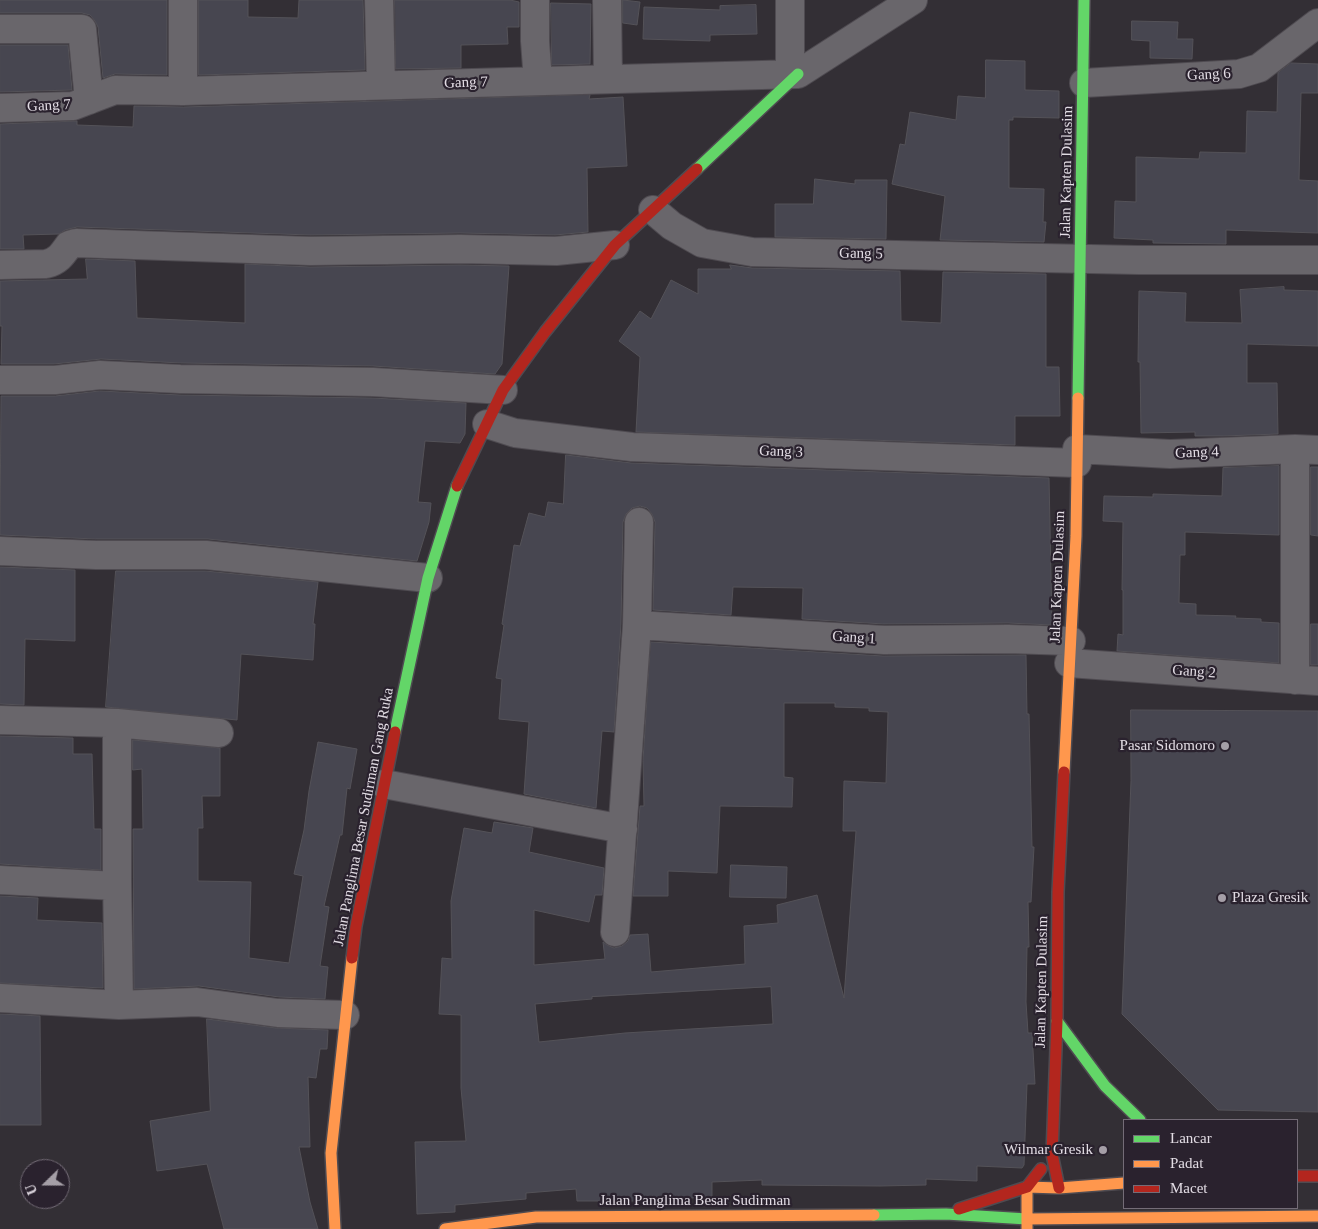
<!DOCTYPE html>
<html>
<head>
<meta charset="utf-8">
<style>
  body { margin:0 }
  #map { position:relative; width:1318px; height:1229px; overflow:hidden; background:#332f35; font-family:Georgia,serif }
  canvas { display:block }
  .legend { position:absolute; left:1123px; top:1119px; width:175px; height:90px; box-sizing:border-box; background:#2a222e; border:1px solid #746c77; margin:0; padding:6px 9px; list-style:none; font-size:15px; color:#e2dce4 }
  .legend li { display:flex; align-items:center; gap:10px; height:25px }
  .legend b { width:25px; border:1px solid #746c77 }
  .north { position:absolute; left:20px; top:1159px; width:50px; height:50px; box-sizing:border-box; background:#2a222e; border:1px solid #746c77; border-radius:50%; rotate:248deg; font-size:14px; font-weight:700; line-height:20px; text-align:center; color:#e2dce4 }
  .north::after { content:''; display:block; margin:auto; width:18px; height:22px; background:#a59fa7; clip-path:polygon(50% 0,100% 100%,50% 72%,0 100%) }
</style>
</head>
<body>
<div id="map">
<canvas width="1318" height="1229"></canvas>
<ul class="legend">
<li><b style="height:6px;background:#63d668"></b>Lancar</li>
<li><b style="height:6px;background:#ff974d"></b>Padat</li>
<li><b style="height:6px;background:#b3261e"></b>Macet</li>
</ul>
<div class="north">U</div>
</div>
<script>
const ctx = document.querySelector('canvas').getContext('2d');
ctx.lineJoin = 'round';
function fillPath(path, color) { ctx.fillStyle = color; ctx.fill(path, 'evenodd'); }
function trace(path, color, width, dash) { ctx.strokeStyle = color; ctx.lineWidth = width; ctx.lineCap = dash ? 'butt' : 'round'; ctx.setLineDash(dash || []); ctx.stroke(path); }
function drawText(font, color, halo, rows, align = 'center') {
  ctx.font = font + ' Georgia,serif'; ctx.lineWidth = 4.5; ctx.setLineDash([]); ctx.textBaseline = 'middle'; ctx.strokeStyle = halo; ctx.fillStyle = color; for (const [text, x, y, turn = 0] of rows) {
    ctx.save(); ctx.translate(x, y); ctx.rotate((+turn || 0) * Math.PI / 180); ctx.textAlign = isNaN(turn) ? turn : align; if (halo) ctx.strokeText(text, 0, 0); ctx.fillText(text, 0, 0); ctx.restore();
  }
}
const building = new Path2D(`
  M0,0H167V75L115,74L103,78L98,27L95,21L90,15L82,13H0Z
  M199,0H248V17L298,18L299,0H363L365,70L199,75Z
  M395,0H510L519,2V27H507L508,44L461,45V68L396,69Z
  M623,0L640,2L637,25L623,23Z
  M551,3L591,4L590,64L552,65Z
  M756,5L757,34L710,35V41L643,39L644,7L720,10V6Z
  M1132,21L1178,22L1177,39H1193L1192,59L1150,58V41L1132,40Z
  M0,45H68L72,90L0,92Z
  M986,60L1025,61V90L1059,91V118L1013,117V120H1009V188L1044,189L1043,222H1046L1044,242L940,240L945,196L892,184L900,144L905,145L910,112L956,120L958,96L985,98Z
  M1291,63L1318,64V93H1301L1299,180L1318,181V233L1226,230V244L1153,243V240L1114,238L1115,201L1136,202V157L1199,159L1200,152L1246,153L1247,111L1277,112L1278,73Z
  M590,95L589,99L623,97L627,166L587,168L588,232L555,235L460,233L310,235L77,227L65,230L59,234L23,235L24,249H0V124L77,121V125L133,127L134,106L183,107Z
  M815,179L855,184V180H887L886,239L775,237V204H813Z
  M86,259L135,261L137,318L245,323V264L310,267L460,265L509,266L502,364L495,374L373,366L181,363L101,359L54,364H1L2,326H0V281L87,279Z
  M730,265L752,268L900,271L901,321L941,323L943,272L1046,274V367H1059L1060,416H1015V445L636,432L640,357L619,341L640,311L651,319L671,280L698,294V269H731Z
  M1284,287V290L1318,291V346L1247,344V383H1277L1278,434L1223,436H1195V432L1141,433L1140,362H1138L1139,291L1186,293L1185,322L1242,323L1240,290Z
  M100,391L180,395L372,398L466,403L465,434L460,443L425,441L418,502L431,503L429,522L417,561L208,539H96L0,535L1,396H55Z
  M566,455L631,463L1049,478L1052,625L1008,623L884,624L802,619L803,588L733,587L731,615L653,610L655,522L652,514L647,508L640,506L632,508L626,514L623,522L621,624L614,732L602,731L596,808L524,794L529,722L499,719L502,679L496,678L504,625L502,624L514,545L520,546L529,513L545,517L548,502L563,504Z
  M1279,466V535L1185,532V555H1180L1179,603L1196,604V615L1236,616L1235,618L1261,619V622L1279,623V663L1117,651L1118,634L1123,635V590H1122L1123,522L1103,521L1104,496L1153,497V494L1222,496L1223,468Z
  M1311,467H1318V536L1311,535Z
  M0,567L75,570V641L25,639L24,705L0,704Z
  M116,571H205L318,582L313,624H315L313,660L241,654L237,720L106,707Z
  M1311,624H1318V665H1311Z
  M651,642L883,656L1026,655L1027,714H1029L1032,847H1034L1031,902H1028L1029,947H1027L1026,1002L1028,1033H1032L1035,1084H1027L1024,1165L1022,1168L977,1166V1181L926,1179V1185L880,1186L762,1185V1180L712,1182V1197L633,1201H577L576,1189L526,1193V1199L455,1205V1212L417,1214L415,1142L466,1141L461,1088V1015L439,1014L442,958L452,959L451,901L464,828L492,833L494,822L533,828L529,852L604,868L602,895H595L589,922L534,910V965L605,959L603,942L607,945L614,948L622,946L628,941L630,935L648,934L651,972L745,964L744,926L778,923L777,905L817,895L844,998L856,831H843L844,781L886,783L888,712L869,711V708L835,707V703H784V777L793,778L792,807L720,806L717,873L668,871V896H633L640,806H644L643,761ZM771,987L773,1024L625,1033L539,1042L535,1004L592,999V997Z
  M1131,710L1318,711V1112L1218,1110L1122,1014L1131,781Z
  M0,736L73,738V754H92L94,829H101V870L0,864Z
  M133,740L220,748V796H202L203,828H198V881L251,882L249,958L289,963L303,876L294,874L304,830L309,791L318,742L357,749L350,789L347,788L342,835H340L324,906L329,907L320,966L328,967L325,999L279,997L199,986L134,989L133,829H143L142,769L133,770Z
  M731,865L787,867L786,898L730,897Z
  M0,896L38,898L37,920L102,923L103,988L0,983Z
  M0,1014L40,1016L41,1125H0Z
  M207,1019L276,1028L328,1030L327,1049H320L316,1078L308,1077L310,1147H299L310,1202L318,1229H224L207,1164L157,1171L150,1121L210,1111Z`);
fillPath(building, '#474650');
trace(building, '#545258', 1);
const street = new Path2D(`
  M183,0V91
  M379,0L381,85
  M535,0V41L538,81
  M607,0L608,79
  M0,29H82L89,100
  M790,74V0
  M1084,83L1239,74L1259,68L1318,23
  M0,108L73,106L115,90L183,91L798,74L913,0
  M653,210L672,226L702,243L752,252L1138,260H1318
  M0,265L46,264C58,261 62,255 69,245L76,243L310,251L460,249L556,251L615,245
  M0,380H55L100,375L180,379L373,382L503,390
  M487,424L515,433L632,447L1077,463
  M1077,449L1170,454L1295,449L1318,450
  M1295,449V680
  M0,551L96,555H206L428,578
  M637,625L884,640L1008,639L1071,641
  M1069,663L1318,681
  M0,720L117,723V878L119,1005
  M117,723L219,733
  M384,784L623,829
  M0,880L117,886
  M615,932L637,625L639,522
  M0,998L119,1005L197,1002L278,1013L345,1015`);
const fast = new Path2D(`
  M697,169L798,74
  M1078,398L1084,0
  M395,732L428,578L457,486
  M1057,1021L1105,1086L1140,1120
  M874,1215L946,1214L1027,1219`);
const slow = new Path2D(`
  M1064,772L1076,536L1078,398
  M1027,1219L1318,1216
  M335,1229L331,1153L352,958
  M445,1229L536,1217L874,1215
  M1027,1229V1187L1059,1188L1124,1183`);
const jam = new Path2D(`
  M457,486L503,390L545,332L615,245L697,169
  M352,958L356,926L395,732
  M1297,1176H1318
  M1059,1188L1052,1154L1057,1021L1058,892L1064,772
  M959,1209L1027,1187L1041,1169`);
trace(street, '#4f4b51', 30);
trace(fast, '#4f4b51', 14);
trace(slow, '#4f4b51', 14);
trace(jam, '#4f4b51', 14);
trace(street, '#69666b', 28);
trace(fast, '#63d668', 11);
trace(slow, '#ff974d', 11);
trace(jam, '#b3261e', 11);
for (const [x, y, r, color] of [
  [1225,746,5,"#a59fa7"],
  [1222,898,5,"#a59fa7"],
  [1103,1150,5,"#a59fa7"]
]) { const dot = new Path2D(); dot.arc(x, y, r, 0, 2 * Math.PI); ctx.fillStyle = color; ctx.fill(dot); trace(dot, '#2a222e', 2); }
drawText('15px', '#e2dce4', '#2a222e', [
  ["Gang 6",1209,75,-3],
  ["Gang 7",466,83,-2],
  ["Gang 7",49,106,-3],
  ["Jalan Kapten Dulasim",1067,172,-89],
  ["Gang 5",861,254,1],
  ["Gang 3",781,452,2],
  ["Gang 4",1197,453,-2],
  ["Jalan Kapten Dulasim",1058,577,-88],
  ["Gang 1",854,638,4],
  ["Gang 2",1194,672,4],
  ["Jalan Panglima Besar Sudirman Gang Ruka",364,817,-79],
  ["Jalan Kapten Dulasim",1042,982,-89],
  ["Jalan Panglima Besar Sudirman",695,1201]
]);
drawText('15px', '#e2dce4', '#2a222e', [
  ["Pasar Sidomoro",1215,746],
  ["Plaza Gresik",1232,898,"left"],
  ["Wilmar Gresik",1093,1150]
], 'right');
</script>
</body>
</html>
